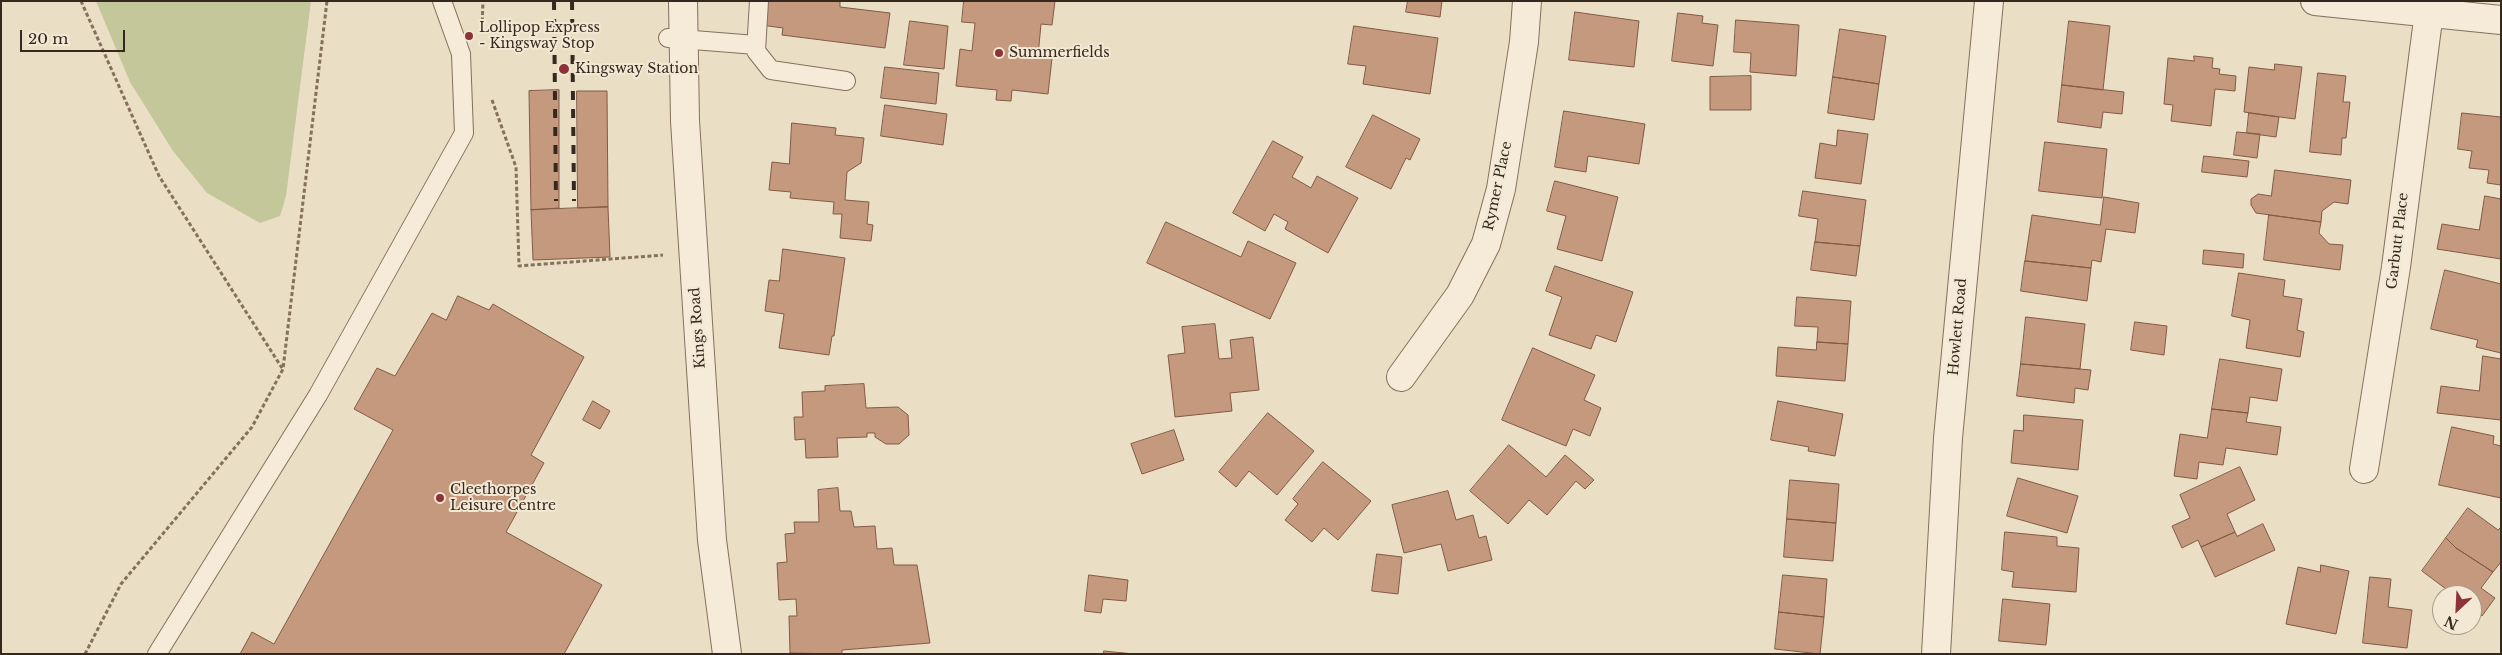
<!DOCTYPE html>
<html>
<head>
<meta charset="utf-8">
<style>
  body { margin:0 }
  #map { position:relative; width:2502px; height:655px; overflow:hidden; background:#eadec5; font-family:"Libre Baskerville",serif }
  canvas { display:block }
  .frame { position:absolute; inset:0; border:2px solid #35291f; pointer-events:none }
  .north { position:absolute; left:2432px; top:585px; width:50px; height:50px; box-sizing:border-box; background:#f2e8d4; border:1px solid #a69c8c; border-radius:50%; rotate:205deg; font-size:14px; font-weight:700; line-height:20px; text-align:center; color:#35291f }
  .north::after { content:''; display:block; margin:auto; width:18px; height:22px; background:#8d3236; clip-path:polygon(50% 0,100% 100%,50% 72%,0 100%) }
  .scale { position:absolute; left:20px; top:30px; width:105px; height:22px; box-sizing:border-box; border:2px solid #35291f; border-top:0; padding-left:6px; font-size:15px; line-height:18px; white-space:nowrap; color:#35291f; -webkit-text-stroke:4px #f2e8d4; paint-order:stroke }
</style>
</head>
<body>
<div id="map">
<canvas width="2502" height="655"></canvas>
<div class="frame"></div>
<div class="north">N</div>
<div class="scale">20 m</div>
</div>
<script>
const ctx = document.querySelector('canvas').getContext('2d');
ctx.lineJoin = 'round';
function fillPath(path, color) { ctx.fillStyle = color; ctx.fill(path, 'evenodd'); }
function trace(path, color, width, dash) { ctx.strokeStyle = color; ctx.lineWidth = width; ctx.lineCap = dash ? 'butt' : 'round'; ctx.setLineDash(dash || []); ctx.stroke(path); }
function drawText(font, color, halo, rows, align = 'center') {
  ctx.font = font + ' "Libre Baskerville",serif'; ctx.lineWidth = 4; ctx.setLineDash([]); ctx.textBaseline = 'middle'; ctx.strokeStyle = halo; ctx.fillStyle = color; for (const [text, x, y, turn = 0] of rows) {
    ctx.save(); ctx.translate(x, y); ctx.rotate((+turn || 0) * Math.PI / 180); ctx.textAlign = isNaN(turn) ? turn : align; if (halo) ctx.strokeText(text, 0, 0); ctx.fillText(text, 0, 0); ctx.restore();
  }
}
fillPath(new Path2D(`
  M96,1H311L286,196L280,216L260,223L207,193L173,151L130,82Z`), '#c4c79a');
const building = new Path2D(`
  M764,1H840V7L890,13L885,48L782,35L783,28L761,25Z
  M964,1H1055L1052,25L1041,24L1038,56L1052,58L1048,94L1012,90L1011,101L996,100L997,90L956,86L960,49L972,51L975,23L962,22Z
  M1408,1H1442L1440,17L1406,12Z
  M1575,12L1639,21L1634,67L1569,60Z
  M1678,13L1703,16L1702,23L1718,25L1713,66L1672,61Z
  M1736,20L1799,25L1796,76L1750,72L1751,53L1734,52Z
  M910,21L948,26L944,69L904,65Z
  M2069,21L2110,26L2103,90L2062,85Z
  M1354,26L1438,38L1430,94L1363,84L1366,66L1348,64Z
  M1840,29L1886,36L1879,84L1833,77Z
  M2194,56L2213,58L2212,68L2220,69L2219,74L2236,76L2235,91L2215,89L2211,126L2171,121L2173,105L2164,104L2168,58L2194,61Z
  M2275,64L2302,67L2295,119L2244,112L2249,67L2274,70Z
  M885,67L939,73L936,104L881,98Z
  M2318,73L2346,76L2343,102H2350L2346,138H2342L2341,155L2310,152Z
  M1751,76V110H1710V77Z
  M1833,77L1879,84L1874,120L1828,113Z
  M2062,85L2124,92L2122,114L2103,112L2101,128L2058,122Z
  M559,90V208L531,210L529,91Z
  M577,91H607L608,207L578,208Z
  M885,105L947,114L943,145L881,136Z
  M1564,111L1645,124L1639,164L1588,156L1586,172L1555,167Z
  M2249,113L2279,117L2276,137L2247,133Z
  M2462,113L2501,117V185L2487,183L2489,170L2469,168L2472,151L2458,149Z
  M1373,115L1420,139L1410,160L1406,158L1391,189L1346,167Z
  M792,123L836,128L835,135L864,138L861,163L847,172L845,200L869,202L867,224L873,225L871,241L840,238L842,214H833L834,202L790,198L791,192L769,190L772,162L789,164Z
  M1838,130L1868,134L1861,184L1815,178L1820,143L1836,146Z
  M2237,132L2260,134L2257,158L2234,155Z
  M1273,141L1303,157L1292,177L1311,188L1317,176L1358,198L1328,253L1285,229L1288,222L1274,214L1265,231L1233,213Z
  M2045,142L2107,149L2102,198L2039,191Z
  M2204,156L2249,161L2247,177L2202,172Z
  M2275,170L2351,180L2348,204L2334,202L2322,211L2321,222L2256,213L2251,205V199L2258,194L2271,196Z
  M1555,181L1618,197L1602,261L1557,249L1566,216L1547,211Z
  M1803,191L1866,200L1860,246L1815,242L1818,219L1799,216Z
  M2485,196L2501,199V259L2437,249L2442,224L2479,230Z
  M2104,197L2139,203L2135,233L2106,229L2101,262L2092,260L2091,268L2025,261L2032,215L2100,225Z
  M608,207L610,257L533,260L531,210Z
  M2269,215L2321,222L2319,233L2329,244L2343,245L2340,270L2264,260Z
  M1166,222L1241,257L1248,241L1296,263L1270,319L1147,263Z
  M1815,242L1860,246L1856,276L1811,270Z
  M783,249L845,258L834,336H832L829,355L779,348L784,314L765,311L769,280L779,281Z
  M2204,250L2244,254L2243,268L2203,264Z
  M2025,261L2091,268L2087,301L2021,291Z
  M1555,266L1633,292L1616,342L1596,335L1591,349L1549,335L1562,297L1546,291Z
  M2445,270L2501,284V353L2476,347L2478,340L2431,329Z
  M2239,273L2285,280L2283,296L2302,299L2297,330L2304,332L2300,357L2246,348L2250,320L2232,316Z
  M458,296L489,310L493,304L584,357L531,455L544,463L506,532L602,585L564,654H240L252,632L274,644L393,430L354,409L377,368L395,376L432,313L446,320Z
  M1797,297L1851,301L1848,344L1817,342L1818,327L1795,326Z
  M2026,317L2085,324L2080,369L2021,364Z
  M2135,322L2167,326L2164,355L2131,350Z
  M1215,324L1219,359L1232,358L1230,340L1253,337L1259,390L1230,393L1232,411L1175,417L1168,355L1185,353L1182,327Z
  M1817,342L1848,344L1845,381L1776,376L1778,347L1816,350Z
  M1533,348L1595,375L1584,400L1601,408L1590,436L1573,429L1566,446L1502,420Z
  M2483,356L2501,359V420L2437,413L2441,386L2479,391Z
  M2220,359L2282,369L2277,401L2250,397L2248,413L2212,409Z
  M2021,364L2091,370L2088,390L2075,388L2074,403L2017,396Z
  M864,384L866,408L898,407L908,415L909,435L899,444H886L875,437V433H867V437L837,438L838,457L806,458L805,439L795,440L794,417H803L802,392L825,391V386Z
  M593,401L610,411L600,429L583,420Z
  M1778,401L1843,414L1835,456L1808,451L1809,447L1771,440Z
  M2212,409L2248,413L2246,422L2281,427L2277,455L2226,448L2223,465L2199,462L2197,479L2174,476L2180,434L2207,438Z
  M1268,413L1314,451L1277,495L1249,471L1236,487L1219,472Z
  M2024,415L2083,420L2078,470L2011,463L2014,430L2023,431Z
  M2452,427L2494,436L2493,444L2501,446V498L2439,485Z
  M1174,430L1184,460L1142,474L1131,444Z
  M1509,445L1546,477L1565,455L1594,480L1585,489L1576,481L1547,515L1529,500L1508,524L1470,491Z
  M1323,462L1371,501L1338,540L1324,528L1312,542L1285,520L1298,504L1293,499Z
  M2240,467L2255,500L2227,514L2235,532L2201,547L2198,540L2182,548L2172,526L2190,518L2180,495Z
  M2018,478L2078,496L2067,533L2007,516Z
  M1790,480L1839,484L1836,523L1787,519Z
  M838,488L840,511H851L854,527L875,526L877,549L892,548L894,565H917L930,643L842,650V654L790,653L789,616H797L796,599L779,600L777,563L787,562L785,534L795,533L794,522H819L818,490Z
  M1448,491L1456,520L1473,515L1479,538L1486,536L1492,560L1448,571L1441,544L1404,553L1392,505Z
  M2468,508L2498,530L2501,527V562L2493,572L2456,548L2446,538Z
  M1787,519L1836,523L1833,561L1784,557Z
  M2263,524L2275,550L2215,577L2201,547L2235,532L2237,536Z
  M2005,532L2057,537V546L2079,548L2076,592L2012,587L2014,572L2002,570Z
  M2446,538L2456,548L2493,572L2481,588L2495,598L2482,616L2472,608V595H2454L2422,571Z
  M1377,554L1402,557L1398,594L1372,591Z
  M2321,565L2349,571L2336,634L2286,624L2298,567L2320,572Z
  M1089,575L1128,580L1126,601L1103,599L1101,613L1085,611Z
  M1783,575L1827,579L1824,617L1779,612Z
  M2370,577L2391,579L2388,607L2412,610L2407,648L2363,643Z
  M2003,599L2050,604L2046,645L1999,641Z
  M1779,612L1824,617L1820,654L1775,649Z
  M1104,651L1134,654H1104Z`);
fillPath(building, '#c5997e');
trace(building, '#815a45', 1);
const service = new Path2D(`
  M759,1L756,51L771,70L846,81
  M668,38L756,45
  M157,654L318,395L464,133L461,54L442,1`);
const minor = new Path2D(`
  M2315,1L2501,20
  M1401,377L1460,295L1486,244L1501,189L1524,42L1527,1
  M2364,469L2396,267L2429,12
  M1936,654L1948,438L1989,1`);
const tertiary = new Path2D(`
  M683,1L685,121L712,540L727,654`);
trace(service, '#84705d', 20);
trace(minor, '#84705d', 30);
trace(tertiary, '#84705d', 30);
trace(new Path2D(`
  M81,1L159,176L282,368
  M482,28L483,1
  M492,100L516,167L519,266L663,255
  M85,654L121,584L252,427L283,369L327,1`), '#84705d', 3, [4, 2.5]);
trace(service, '#f6ebd8', 18);
trace(minor, '#f6ebd8', 28);
trace(tertiary, '#f6ebd8', 28);
trace(new Path2D(`
  M554,1L556,201
  M572,1L574,201`), '#35291f', 4, [9, 9]);
for (const [x, y, r, color] of [
  [469,36,5,"#8d3236"],
  [999,53,5,"#8d3236"],
  [564,69,6,"#8d3236"],
  [440,498,5,"#8d3236"]
]) { const dot = new Path2D(); dot.arc(x, y, r, 0, 2 * Math.PI); ctx.fillStyle = color; ctx.fill(dot); trace(dot, '#f2e8d4', 2); }
drawText('14px', '#35291f', '#f2e8d4', [
  ["Lollipop Express",479,28],
  ["- Kingsway Stop",479,44],
  ["Summerfields",1009,53],
  ["Kingsway Station",575,69],
  ["Cleethorpes",450,490],
  ["Leisure Centre",450,506]
], 'left');
drawText('14px', '#35291f', '#f2e8d4', [
  ["Rymer Place",1498,186,-78],
  ["Garbutt Place",2398,241,-83],
  ["Howlett Road",1958,327,-85],
  ["Kings Road",698,328,-94]
]);
</script>
</body>
</html>
